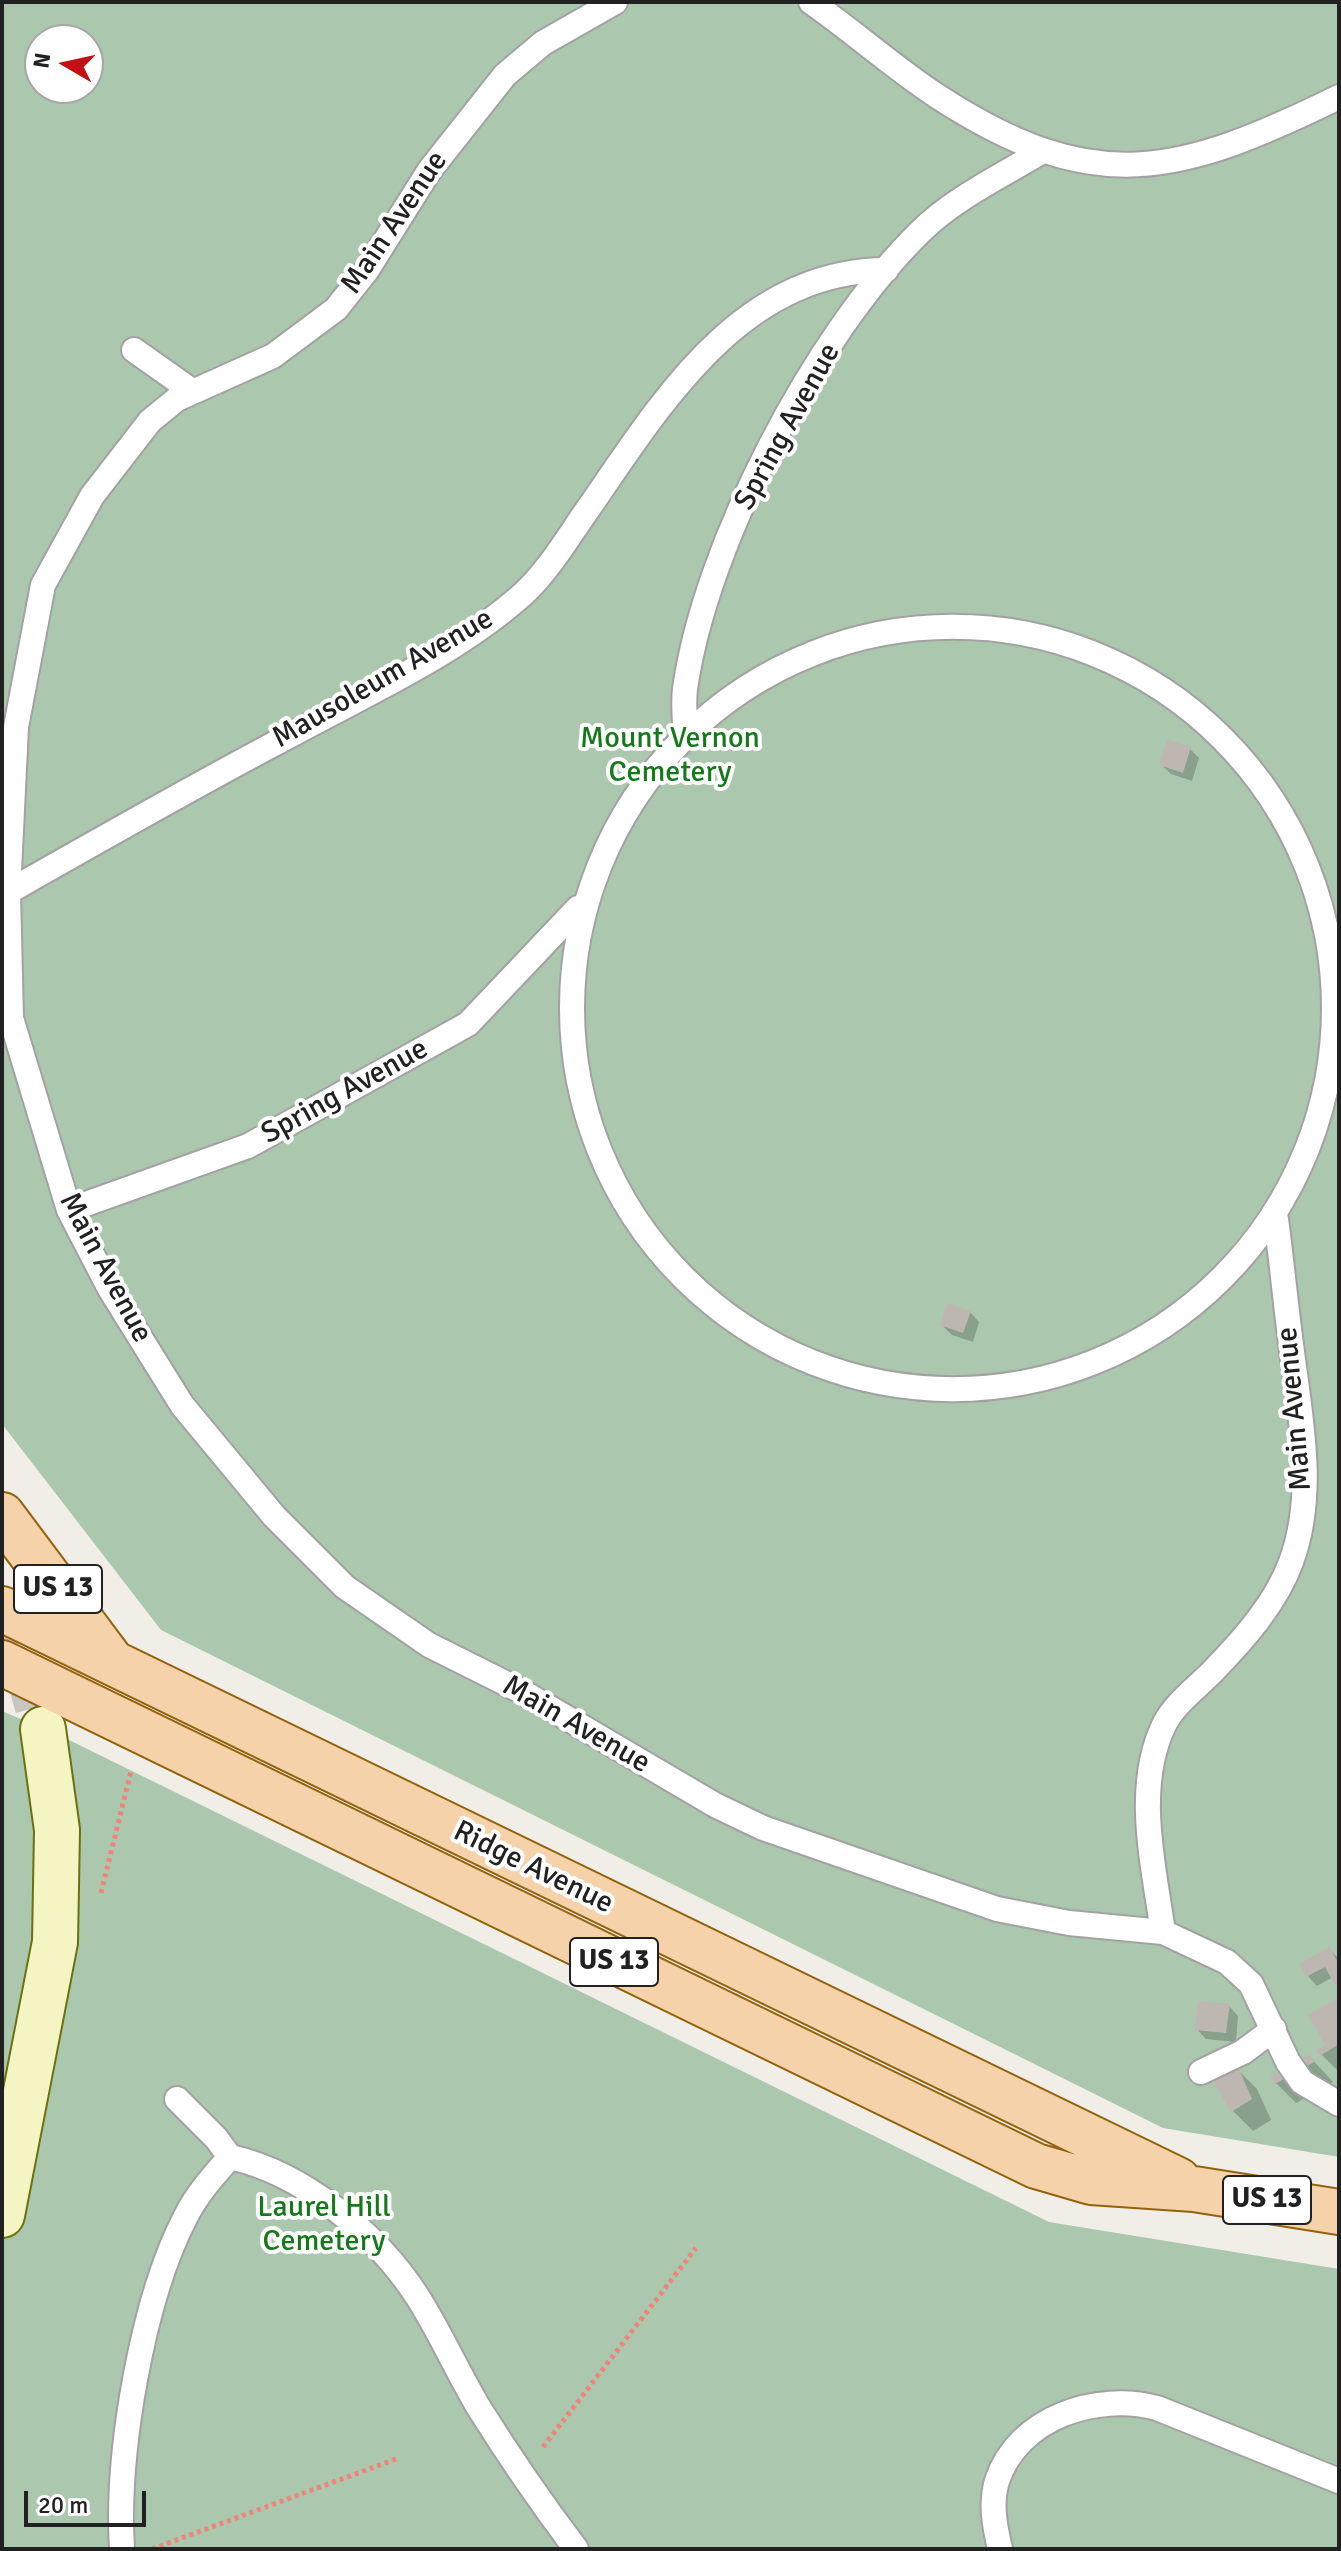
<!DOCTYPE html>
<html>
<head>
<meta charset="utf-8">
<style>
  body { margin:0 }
  #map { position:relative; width:1341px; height:2551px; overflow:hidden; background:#f1eee8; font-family:Signika,sans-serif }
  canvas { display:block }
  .frame { position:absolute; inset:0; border:4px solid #212121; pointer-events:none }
  .north { position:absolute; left:24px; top:24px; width:80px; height:80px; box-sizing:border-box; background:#fff; border:2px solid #a6a6a6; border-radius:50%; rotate:279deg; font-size:22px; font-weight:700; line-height:32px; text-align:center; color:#212121 }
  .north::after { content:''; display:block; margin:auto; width:28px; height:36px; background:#c21014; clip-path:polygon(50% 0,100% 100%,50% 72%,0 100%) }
  .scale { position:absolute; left:24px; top:2491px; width:122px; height:36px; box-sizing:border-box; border:4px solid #212121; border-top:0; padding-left:10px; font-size:24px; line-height:28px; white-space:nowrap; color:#212121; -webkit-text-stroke:6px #fff; paint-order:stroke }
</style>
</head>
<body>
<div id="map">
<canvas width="1341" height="2551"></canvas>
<div class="frame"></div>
<div class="north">N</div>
<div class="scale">20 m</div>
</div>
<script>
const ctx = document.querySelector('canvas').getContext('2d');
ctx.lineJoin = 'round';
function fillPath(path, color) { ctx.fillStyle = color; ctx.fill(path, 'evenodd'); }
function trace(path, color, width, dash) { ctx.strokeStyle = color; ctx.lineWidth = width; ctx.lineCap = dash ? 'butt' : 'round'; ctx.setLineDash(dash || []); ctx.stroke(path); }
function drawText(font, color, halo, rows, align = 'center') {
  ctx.font = font + ' Signika,sans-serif'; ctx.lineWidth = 8; ctx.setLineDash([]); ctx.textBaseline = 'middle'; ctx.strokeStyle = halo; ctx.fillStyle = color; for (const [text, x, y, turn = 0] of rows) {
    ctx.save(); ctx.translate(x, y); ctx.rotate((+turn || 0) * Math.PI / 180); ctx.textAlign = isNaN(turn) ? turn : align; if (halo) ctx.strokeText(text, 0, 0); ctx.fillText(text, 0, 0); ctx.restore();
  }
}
fillPath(new Path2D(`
  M2,2H1339V2157L1163,2128L161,1630L2,1424ZM40,40H88V88H40Z
  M2,1711L63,1737L1049,2222L1339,2269V2549H2Z`), '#abc8af');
fillPath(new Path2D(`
  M1190,749L1199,758L1192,781L1171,774L1161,764Z
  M970,1312L979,1322L973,1342L952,1335L942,1325Z
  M1329,1949L1339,1959V1988L1333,1977L1317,1986L1308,1976Z
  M1339,1999V2072L1321,2054L1328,2046Z
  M1229,2006L1238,2016L1236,2042L1206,2039L1197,2029Z
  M1309,2056L1333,2082L1296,2103L1276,2083Z
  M1237,2069L1257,2089L1271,2120L1253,2131L1233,2111Z`), '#0003');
fillPath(new Path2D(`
  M1167,739L1191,747L1183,773L1159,765Z
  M947,1303L971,1311L963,1333L940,1325Z
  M1329,1947L1339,1964V1992L1325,1967L1306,1977L1299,1964Z
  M1339,1997V2044L1320,2056L1316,2050L1325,2045L1308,2015Z
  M1198,2001L1230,2004L1226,2033L1195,2030Z
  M1310,2054L1314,2062L1275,2084L1270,2077Z
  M1238,2067L1252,2099L1231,2112L1213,2081Z`), '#beb7b1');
trace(new Path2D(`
  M2,1603L23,1656L43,1729`), '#c7c5c0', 44, [44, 22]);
const lane = new Path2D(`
  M615,2L543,43L505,75L429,171L367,270L336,309L273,356L177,399L150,421L92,496L43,585L16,727L8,892L11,1018L69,1210L110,1289L182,1405L274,1516L345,1587L429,1645L521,1691L715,1805L763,1828L997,1909L1069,1923L1163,1932L1227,1962L1251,1984L1288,2062L1302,2082L1339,2104
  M811,2C854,32 893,67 937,96C1095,199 1179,175 1339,97
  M134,350L192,391
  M572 1008a381 381 0 1 1 762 0a381 381 0 1 1-762 0Z
  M686,738C685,722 683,705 685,689C705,545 816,334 920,232C953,199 1001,176 1041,152
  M8,892C101,839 194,786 289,736C368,693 454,655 522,595C548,572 568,537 588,509C662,402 740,271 886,270
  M69,1210L248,1146L468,1024L578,908
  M1163,1932C1154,1867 1133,1786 1165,1723C1176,1702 1198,1687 1214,1670C1244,1639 1276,1603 1291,1562C1316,1495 1301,1421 1292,1352C1286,1308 1282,1264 1276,1219
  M1201,2072L1243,2052L1274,2029
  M177,2099L216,2138L230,2157
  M122,2549C116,2454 142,2300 186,2216C197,2194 214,2175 230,2157C303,2173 376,2233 417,2296C440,2332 457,2371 479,2408C509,2456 542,2504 576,2549
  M1000,2549C995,2527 990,2504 997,2481C1018,2417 1097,2392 1157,2408L1339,2481`);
const secondary = new Path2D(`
  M2,2215L55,1942L57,1830L43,1729`);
const primary = new Path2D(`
  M2,1515L109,1658
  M2,1609L1178,2180
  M2,1663L1036,2166L1091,2182L1194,2189L1339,2212`);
trace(lane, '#a2a2a2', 28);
trace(secondary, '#6a720e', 48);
trace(primary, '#92620c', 48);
trace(new Path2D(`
  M101,1893L131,1771
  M543,2447L696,2248
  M152,2549L396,2459`), '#f0837a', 5, [4, 4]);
trace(lane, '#fff', 24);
trace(secondary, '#f4f5c2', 44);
trace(primary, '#f5d2a9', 44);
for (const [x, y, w] of [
  [58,1589,88],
  [614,1962,88],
  [1267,2200,88]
]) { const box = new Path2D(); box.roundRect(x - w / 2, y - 24, w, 48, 6); ctx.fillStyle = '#fff'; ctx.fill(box); trace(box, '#212121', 2); }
drawText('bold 28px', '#212121', null, [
  ["US 13",58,1589],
  ["US 13",614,1962],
  ["US 13",1267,2200]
]);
drawText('30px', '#212121', '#fff', [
  ["Main Avenue",395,223,-56],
  ["Spring Avenue",788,427,-61],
  ["Mausoleum Avenue",383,679,-30],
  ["Spring Avenue",345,1092,-29],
  ["Main Avenue",105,1268,62],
  ["Main Avenue",1295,1409,-95],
  ["Main Avenue",576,1725,30],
  ["Ridge Avenue",533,1868,26]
]);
drawText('30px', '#15791b', '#fff', [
  ["Mount Vernon",670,739],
  ["Cemetery",670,773],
  ["Laurel Hill",324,2208],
  ["Cemetery",324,2242]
]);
</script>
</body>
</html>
